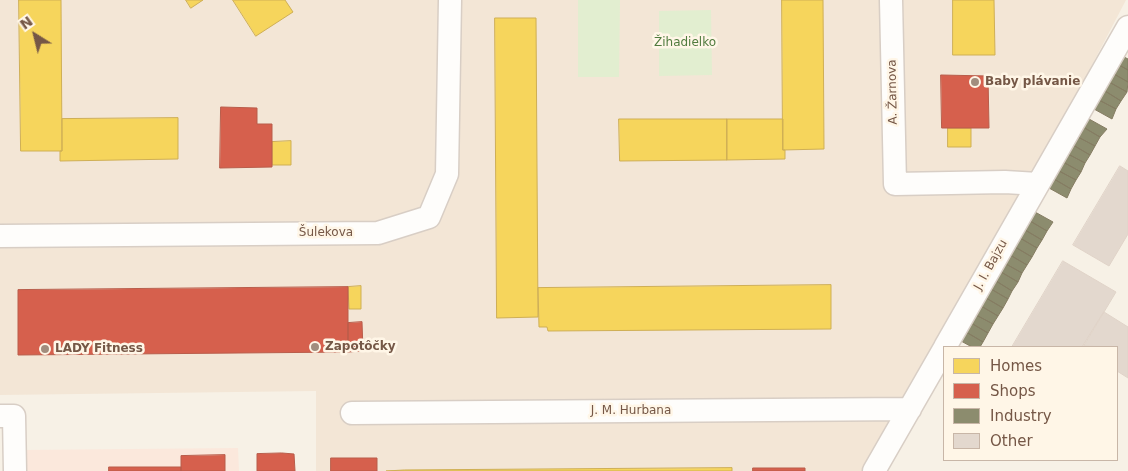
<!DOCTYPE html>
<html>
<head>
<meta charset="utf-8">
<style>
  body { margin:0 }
  #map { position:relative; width:1128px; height:471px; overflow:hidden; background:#f7f1e6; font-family:"DejaVu Sans",sans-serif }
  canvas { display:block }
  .legend { position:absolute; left:943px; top:346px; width:175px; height:115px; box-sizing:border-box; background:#fff6e7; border:1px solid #c8b6a7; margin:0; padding:6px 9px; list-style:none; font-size:15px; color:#755746 }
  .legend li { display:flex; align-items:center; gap:10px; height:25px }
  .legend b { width:25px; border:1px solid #c8b6a7 }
  .north { position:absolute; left:10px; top:10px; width:50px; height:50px; -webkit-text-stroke:4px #fff6e7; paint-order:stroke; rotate:324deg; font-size:14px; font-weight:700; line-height:20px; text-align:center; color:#755746 }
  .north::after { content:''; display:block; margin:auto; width:18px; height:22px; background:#755746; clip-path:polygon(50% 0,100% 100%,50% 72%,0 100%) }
</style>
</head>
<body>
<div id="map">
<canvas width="1128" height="471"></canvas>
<ul class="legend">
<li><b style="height:14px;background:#f6d55c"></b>Homes</li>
<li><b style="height:14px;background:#d6604d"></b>Shops</li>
<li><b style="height:14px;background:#8c8c6e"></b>Industry</li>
<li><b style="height:14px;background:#e3d8ce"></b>Other</li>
</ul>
<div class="north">N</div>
</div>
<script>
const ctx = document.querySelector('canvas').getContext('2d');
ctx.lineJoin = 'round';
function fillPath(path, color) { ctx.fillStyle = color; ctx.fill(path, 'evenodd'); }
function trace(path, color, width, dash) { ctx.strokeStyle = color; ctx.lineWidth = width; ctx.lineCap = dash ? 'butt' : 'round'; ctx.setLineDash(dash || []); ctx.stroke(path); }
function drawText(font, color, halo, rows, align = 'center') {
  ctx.font = font + ' "DejaVu Sans",sans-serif'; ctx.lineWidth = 5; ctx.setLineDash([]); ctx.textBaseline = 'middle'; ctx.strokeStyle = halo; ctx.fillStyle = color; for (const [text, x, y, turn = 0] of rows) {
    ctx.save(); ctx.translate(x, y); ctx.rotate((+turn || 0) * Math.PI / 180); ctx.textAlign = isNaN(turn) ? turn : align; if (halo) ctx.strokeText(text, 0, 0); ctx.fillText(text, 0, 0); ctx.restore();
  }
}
fillPath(new Path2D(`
  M0,0H1126L1055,136L863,471H316V391L0,395Z`), '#f3e6d6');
fillPath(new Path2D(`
  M238,448L239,471H23L22,450Z`), '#fbe8dc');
fillPath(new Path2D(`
  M578,0H620L619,77H578Z
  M711,10L712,75L659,76V11Z`), '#e2eed0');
const homes = new Path2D(`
  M19,0H61L62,151H21Z
  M186,0H203L191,8Z
  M233,0H285L293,12L256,36Z
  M782,0H823L824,149L783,150Z
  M953,0H994L995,55H953Z
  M495,18H536L538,317L497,318Z
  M178,118V159L60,161V151H62V119Z
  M619,119H727V160L620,161Z
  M727,119H783V150H785V159L727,160Z
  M948,128H971V147H948Z
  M291,141V165H272V142Z
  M831,285V329L548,331L547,327H539L538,288Z
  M361,286V309H349L348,287Z
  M732,468V471H386L404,470Z`);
fillPath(homes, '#f6d55c');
trace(homes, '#cfaf55', 1);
const shops = new Path2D(`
  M941,75L988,76L989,128H942Z
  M221,107L257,108V124H272V167L220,168Z
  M348,287V352L18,355V290Z
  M362,322L363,351L348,352V323Z
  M282,453L294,454L295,471H257V454Z
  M225,455V471H181V456Z
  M331,458H377V471H331Z
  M109,467H181V471H109Z
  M753,468H805V471H753Z`);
fillPath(shops, '#d6604d');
trace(shops, '#b95d4b', 1);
const industry = new Path2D(`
  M1124,57L1128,59V70L1119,65Z
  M1119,65L1128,70V82L1114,74Z
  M1114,74L1128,82L1127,92L1109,82Z
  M1109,82L1127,92L1121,101L1105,91Z
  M1105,91L1121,101L1116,109L1099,100Z
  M1099,100L1116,109L1112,119L1094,109Z
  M1089,119L1107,129L1100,137L1083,127Z
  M1083,127L1100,137L1095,146L1078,137Z
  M1078,137L1095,146L1090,155L1073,145Z
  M1073,145L1090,155L1085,163L1068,154Z
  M1068,154L1085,163L1081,172L1063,162Z
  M1063,162L1081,172L1076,180L1059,171Z
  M1059,171L1076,180L1071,189L1054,179Z
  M1054,179L1071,189L1067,198L1049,188Z
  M1035,212L1053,222L1047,231L1030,221Z
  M1030,221L1047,231L1042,240L1025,230Z
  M1025,230L1042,240L1037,248L1020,238Z
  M1020,238L1037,248L1032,257L1015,247Z
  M1015,247L1032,257L1027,265L1010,255Z
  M1010,255L1027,265L1022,273L1006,264Z
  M1006,264L1022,273L1018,282L1001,272Z
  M1001,272L1018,282L1012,291L996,281Z
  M996,281L1012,291L1008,299L991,289Z
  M991,289L1008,299L1003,308L986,298Z
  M986,298L1003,308L998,316L981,306Z
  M981,306L998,316L993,324L976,315Z
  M976,315L993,324L988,333L971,323Z
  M971,323L988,333L983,342L966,332Z
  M966,332L983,342L980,347H972L961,341Z`);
fillPath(industry, '#8c8c6e');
trace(industry, '#857c62', 1);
const building = new Path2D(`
  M1120,166L1128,171V234L1109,266L1073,245Z
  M1063,261L1116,292L1083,347H1012Z
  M1104,312L1128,327V378L1117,371V347L1083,346Z`);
fillPath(building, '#e3d8ce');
trace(building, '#e0d3c8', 1);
const street = new Path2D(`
  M891,0L895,184L1005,182L1038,184
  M0,236L378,233L429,217L447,174L450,0
  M945,347L1128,27
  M352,413L910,409
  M0,416H14L15,471
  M874,471L944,349`);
trace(street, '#d8cec5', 25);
trace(street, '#fefdfb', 22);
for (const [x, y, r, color] of [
  [975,82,5,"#a28d7e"],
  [315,347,5,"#a28d7e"],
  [45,349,5,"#a28d7e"]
]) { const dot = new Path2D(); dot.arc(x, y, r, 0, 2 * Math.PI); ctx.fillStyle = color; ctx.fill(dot); trace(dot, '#fff6e7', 2); }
drawText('12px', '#507b3e', '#fff6e7', [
  ["Žihadielko",685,43]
]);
drawText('bold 12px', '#755746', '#fff6e7', [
  ["Baby plávanie",985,82],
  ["Zapotôčky",325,347],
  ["LADY Fitness",55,349]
], 'left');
drawText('12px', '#755746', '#fff6e7', [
  ["A. Žarnova",893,92,-91],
  ["Šulekova",326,233],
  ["J. I. Bajzu",991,265,-61],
  ["J. M. Hurbana",631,411]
]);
</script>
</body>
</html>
